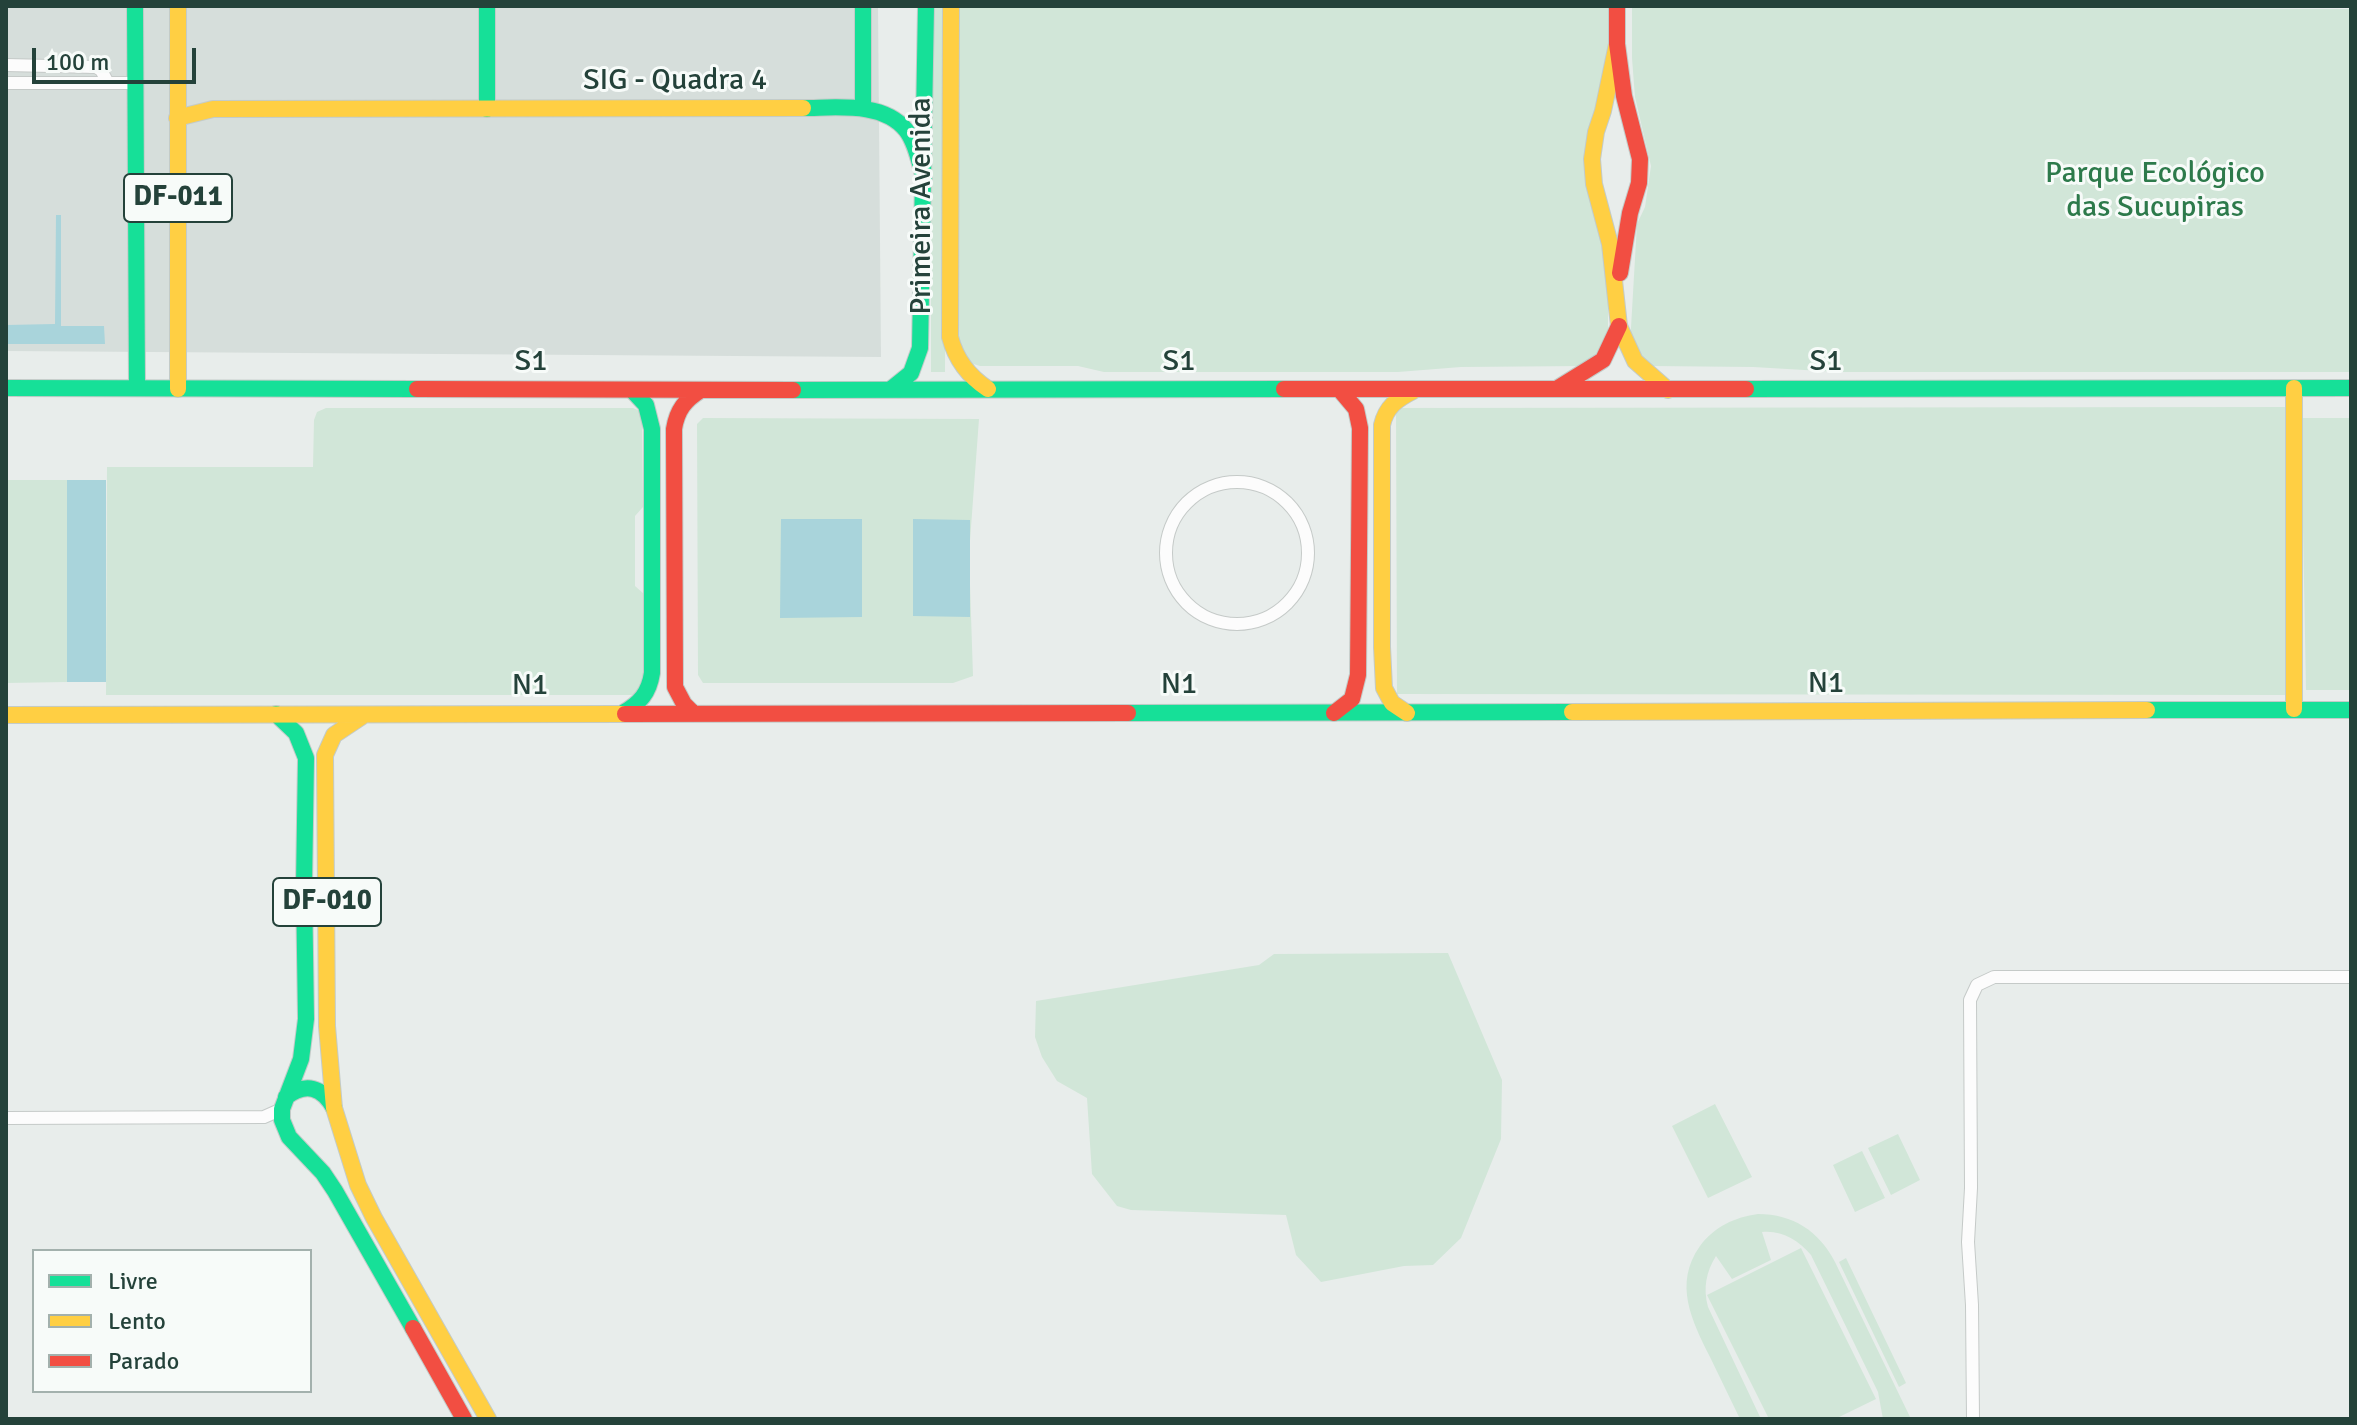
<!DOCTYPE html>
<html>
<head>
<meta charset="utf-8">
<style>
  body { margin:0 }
  #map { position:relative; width:2357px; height:1425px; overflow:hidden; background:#e8edeb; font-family:Signika,sans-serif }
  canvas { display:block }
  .frame { position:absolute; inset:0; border:8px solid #24423a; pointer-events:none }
  .legend { position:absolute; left:32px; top:1249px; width:280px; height:144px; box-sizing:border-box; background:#f7fbf9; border:2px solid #a3b1ad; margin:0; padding:10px 14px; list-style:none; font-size:24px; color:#24423a }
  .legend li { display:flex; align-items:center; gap:16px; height:40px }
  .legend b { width:40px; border:2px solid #a3b1ad }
  .scale { position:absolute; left:32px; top:48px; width:164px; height:36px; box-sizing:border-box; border:4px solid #24423a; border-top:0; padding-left:10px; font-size:24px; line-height:28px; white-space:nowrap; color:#24423a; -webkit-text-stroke:6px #f7fbf9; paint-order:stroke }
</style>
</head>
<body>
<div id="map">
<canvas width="2357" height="1425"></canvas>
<div class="frame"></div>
<ul class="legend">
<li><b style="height:10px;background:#16e098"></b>Livre</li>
<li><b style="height:10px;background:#ffcf43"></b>Lento</li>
<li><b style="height:10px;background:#f24e42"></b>Parado</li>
</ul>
<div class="scale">100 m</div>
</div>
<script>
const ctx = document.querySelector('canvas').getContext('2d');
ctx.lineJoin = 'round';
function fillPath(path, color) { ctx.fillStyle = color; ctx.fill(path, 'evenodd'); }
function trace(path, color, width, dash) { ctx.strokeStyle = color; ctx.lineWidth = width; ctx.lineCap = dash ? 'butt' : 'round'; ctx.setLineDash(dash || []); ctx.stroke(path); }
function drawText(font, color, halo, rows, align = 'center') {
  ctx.font = font + ' Signika,sans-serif'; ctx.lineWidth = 6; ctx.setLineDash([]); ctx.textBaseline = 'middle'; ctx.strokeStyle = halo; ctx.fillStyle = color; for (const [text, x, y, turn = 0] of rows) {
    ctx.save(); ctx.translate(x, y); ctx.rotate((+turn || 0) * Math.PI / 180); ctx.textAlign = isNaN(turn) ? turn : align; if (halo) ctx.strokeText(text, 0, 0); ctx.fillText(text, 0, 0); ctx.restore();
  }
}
fillPath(new Path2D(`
  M6,6H878L881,357L6,351Z`), '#d6dedb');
fillPath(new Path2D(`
  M931,6H946L945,372H931Z
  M957,6H1608L1609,47L1598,119L1599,221L1608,280V345L1583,366L1461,367L1398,372H1104L1078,366H980L967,362L957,343Z
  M1632,7L2351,9V372H1839L1753,367L1652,366L1645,364L1630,345L1637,224L1645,207L1651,166L1635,97L1632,58Z
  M2286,407L2292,695L1397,694L1396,408Z
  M326,408H633L640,411L642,419L643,507L635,516V586L644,594L643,686L633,695H106L107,467H313L314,420L317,412Z
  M703,418L979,419L969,554L973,676L953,683H703L698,675L697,424Z
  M2301,418H2351V690H2306Z
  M6,480H67V682L6,683Z
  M1448,953L1502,1080L1501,1139L1461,1238L1433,1265L1404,1266L1321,1282L1296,1255L1286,1215L1131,1210L1117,1206L1092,1174L1087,1098L1057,1081L1042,1057L1035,1037L1036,1001L1259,965L1274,954Z
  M1715,1104L1752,1177L1708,1198L1672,1126Z
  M1898,1134L1920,1180L1891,1195L1868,1148Z
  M1862,1151L1885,1198L1855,1212L1833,1165Z
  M1758,1214C1793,1214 1819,1231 1835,1262L1911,1419H1883L1878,1392L1811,1255C1798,1240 1782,1230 1762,1232L1771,1260L1732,1279L1716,1256C1706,1272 1703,1288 1708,1307L1761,1419H1740C1730,1398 1720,1378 1710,1357C1692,1321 1673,1284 1700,1246C1714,1227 1735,1217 1758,1214Z
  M1801,1248L1876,1399L1835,1419H1769L1707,1295Z
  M1846,1258L1906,1383L1899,1387L1839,1262Z`), '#d1e6d8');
fillPath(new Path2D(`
  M56,215H61V326H104L105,344H6V325L55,324Z
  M67,480H106V682H67Z
  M781,519H862V617L780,618Z
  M913,519L970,520V617L913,616Z`), '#a9d4db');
const street = new Path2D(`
  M6,65L96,67L101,70L108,83
  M6,83H136
  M1166 553a71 71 0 1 1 142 0a71 71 0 1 1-142 0Z
  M6,1118L264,1117L282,1109
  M1973,1419L1972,1305L1968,1242L1971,1188L1970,1000L1977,985L1994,977H2351`);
const fast = new Path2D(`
  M135,6L137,388
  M487,6V109
  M863,6V108
  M803,108C835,108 883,101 906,130C916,143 919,162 924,178
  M6,388L417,389
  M1746,389L2351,388
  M793,390L1284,389
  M890,390L911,373L920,348L926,6
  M2147,710H2351
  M623,713C640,703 649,693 652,673V429L646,405L632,390
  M1128,713L1572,712
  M276,714L296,733L306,758L304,886L306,1019L301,1059L282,1109V1120L289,1137L323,1173L335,1191L413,1328
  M286,1097C306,1082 322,1087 334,1108`);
const slow = new Path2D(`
  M178,6V389
  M951,6L950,337C956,360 968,376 988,389
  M1617,44L1603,111L1596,132L1592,159L1594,184L1610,244L1619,326L1635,361L1668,390
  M177,118L213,109L803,108
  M2294,388V709
  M1572,712L2147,710
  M1407,713L1392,703L1384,688L1382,647V425C1386,407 1397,399 1413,391
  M6,715L625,714
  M364,715L334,735L325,755L327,1026L334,1108L358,1185L374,1218L488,1419`);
const jam = new Path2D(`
  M1617,6V44L1624,96L1640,159L1639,183L1630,213L1620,273
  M1558,388L1603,360L1619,326
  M417,389L793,390
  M1284,389H1746
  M1334,713L1352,699L1358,675L1360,428L1356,409L1340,390
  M625,714L1128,713
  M694,714L684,704L675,687L674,429C677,410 685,400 701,390
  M413,1328L464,1419`);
trace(street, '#c5cac8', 14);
trace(fast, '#c3cbc8', 18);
trace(slow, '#c3cbc8', 18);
trace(jam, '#c3cbc8', 18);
trace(street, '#fcfcfc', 12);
trace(fast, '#16e098', 16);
trace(slow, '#ffcf43', 16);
trace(jam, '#f24e42', 16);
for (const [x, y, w] of [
  [178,198,108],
  [327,902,108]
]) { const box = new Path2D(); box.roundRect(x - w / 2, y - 24, w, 48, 6); ctx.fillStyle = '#f7fbf9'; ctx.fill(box); trace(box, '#24423a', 2); }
drawText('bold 28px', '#24423a', null, [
  ["DF-011",178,198],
  ["DF-010",327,902]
]);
drawText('30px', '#24423a', '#f7fbf9', [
  ["SIG - Quadra 4",675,81],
  ["Primeira Avenida",922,206,-90],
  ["S1",531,362],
  ["S1",1179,362],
  ["S1",1826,362],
  ["N1",1826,684],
  ["N1",1179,685],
  ["N1",530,686]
]);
drawText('30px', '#2d7a4b', '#f7fbf9', [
  ["Parque Ecológico",2155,174],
  ["das Sucupiras",2155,208]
]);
</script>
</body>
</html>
